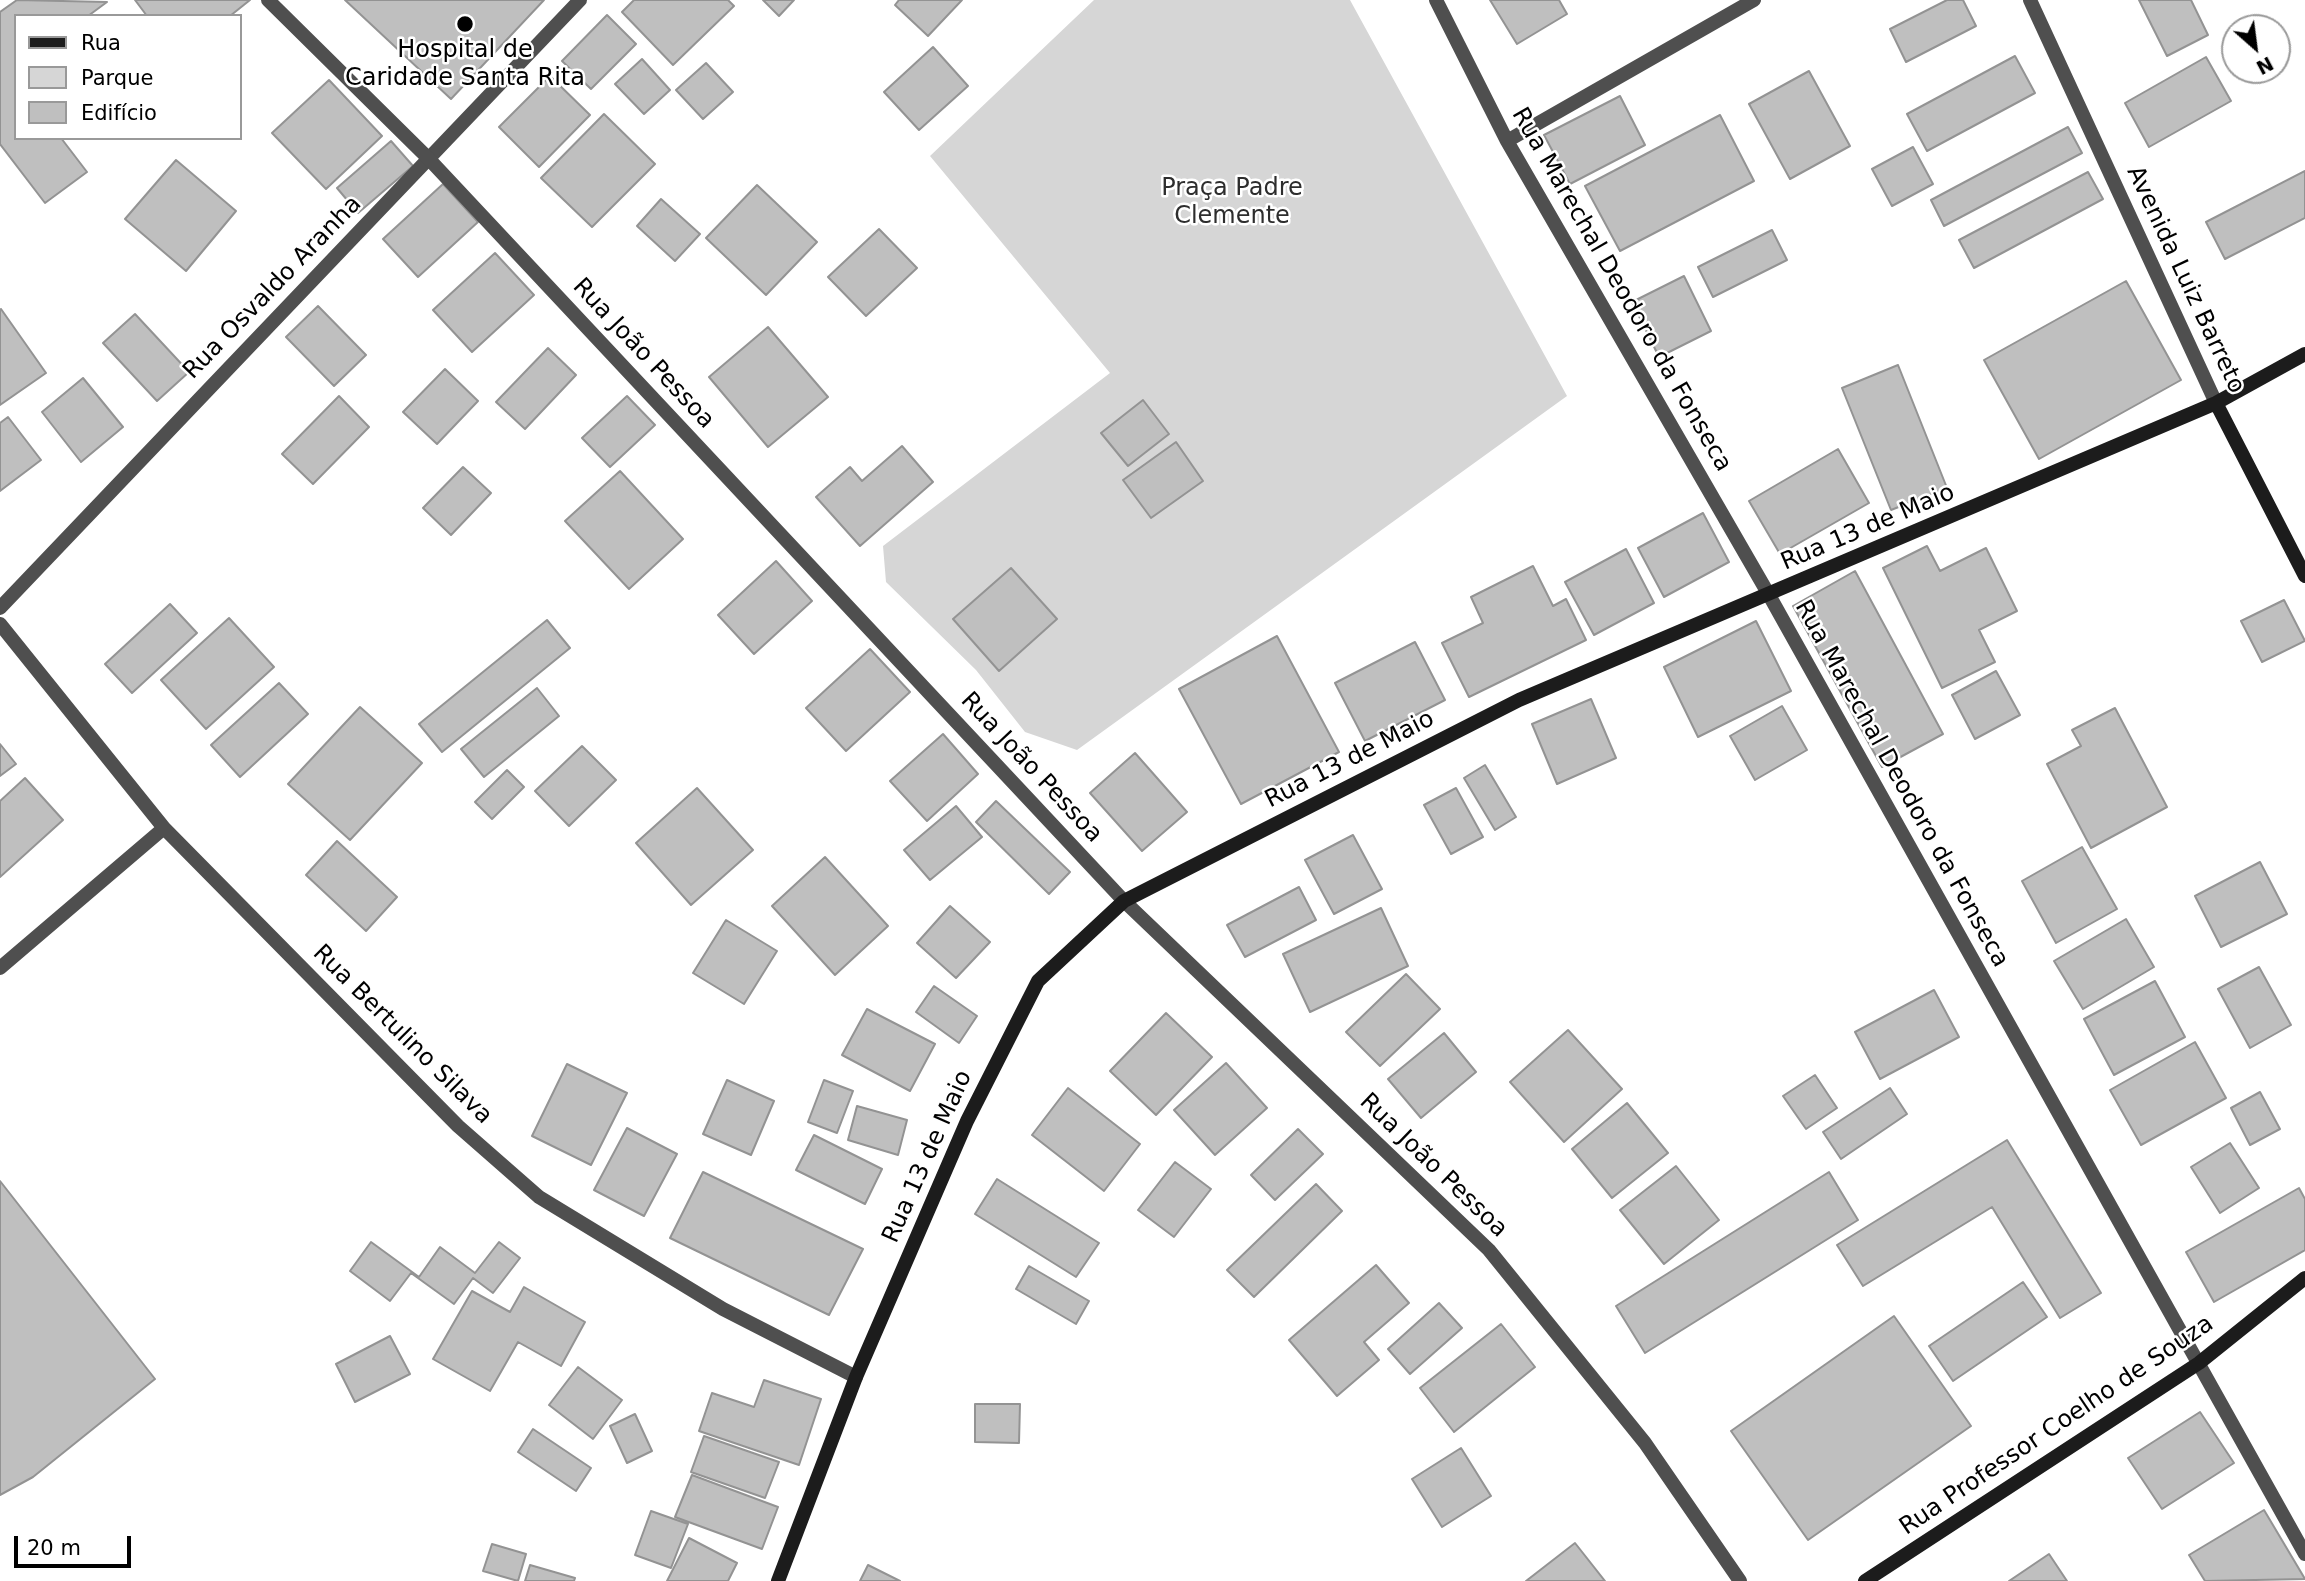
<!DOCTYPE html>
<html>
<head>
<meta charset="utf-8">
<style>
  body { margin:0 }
  #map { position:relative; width:2305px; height:1581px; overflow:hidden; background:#fff; font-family:"DejaVu Sans",sans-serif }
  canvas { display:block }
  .legend { position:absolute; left:14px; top:14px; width:228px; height:126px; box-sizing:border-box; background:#fff; border:2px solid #999; margin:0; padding:9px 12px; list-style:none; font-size:21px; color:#000 }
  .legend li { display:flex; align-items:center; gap:14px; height:35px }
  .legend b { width:35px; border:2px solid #999 }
  .north { position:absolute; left:2221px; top:14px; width:70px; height:70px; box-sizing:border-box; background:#fff; border:2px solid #999; border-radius:50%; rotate:152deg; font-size:19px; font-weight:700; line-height:28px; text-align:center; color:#000 }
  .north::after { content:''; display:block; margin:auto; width:24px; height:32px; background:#000; clip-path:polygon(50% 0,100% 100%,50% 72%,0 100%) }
  .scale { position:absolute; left:14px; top:1536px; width:117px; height:32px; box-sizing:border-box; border:4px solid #000; border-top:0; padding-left:9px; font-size:21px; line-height:24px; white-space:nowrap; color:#000; -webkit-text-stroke:5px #fff; paint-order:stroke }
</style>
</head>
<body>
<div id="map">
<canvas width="2305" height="1581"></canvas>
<ul class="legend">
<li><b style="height:9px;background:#1c1c1c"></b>Rua</li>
<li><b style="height:19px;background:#d6d6d6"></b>Parque</li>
<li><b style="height:19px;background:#bfbfbf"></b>Edifício</li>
</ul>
<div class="north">N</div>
<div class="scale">20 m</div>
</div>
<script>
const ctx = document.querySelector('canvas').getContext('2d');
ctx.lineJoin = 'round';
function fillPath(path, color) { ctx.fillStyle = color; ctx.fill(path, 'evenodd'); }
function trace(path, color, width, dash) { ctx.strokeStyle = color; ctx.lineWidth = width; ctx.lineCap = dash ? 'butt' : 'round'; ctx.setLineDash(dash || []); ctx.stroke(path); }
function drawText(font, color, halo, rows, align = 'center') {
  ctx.font = font + ' "DejaVu Sans",sans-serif'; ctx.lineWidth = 5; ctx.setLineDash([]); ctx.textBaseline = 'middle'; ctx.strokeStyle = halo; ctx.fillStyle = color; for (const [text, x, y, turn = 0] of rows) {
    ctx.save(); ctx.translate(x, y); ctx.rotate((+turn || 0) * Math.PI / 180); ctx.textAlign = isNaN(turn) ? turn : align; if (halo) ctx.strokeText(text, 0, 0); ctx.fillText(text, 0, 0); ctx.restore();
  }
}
fillPath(new Path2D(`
  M1094,0H1350L1567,396L1077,750L1025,732L976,670L886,582L883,546L1110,373L930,156Z`), '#d6d6d6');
const building = new Path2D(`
  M17,0L107,2L88,16H16V138H61L87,172L45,203L0,144V12Z
  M135,0H250L230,16H147Z
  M345,0H544L451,99Z
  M634,0H728L734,6L673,65L622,12Z
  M763,0H794L779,16Z
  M899,0H962L928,36L895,5Z
  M1490,0H1559L1567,14L1517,44Z
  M1947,0H1963L1976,26L1906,62L1890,29Z
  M2139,0H2191L2208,35L2167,56Z
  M607,15L636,44L591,89L562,61Z
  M933,47L968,86L919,130L884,92Z
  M2015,56L2035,93L1927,151L1907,114Z
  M2206,57L2231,101L2149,147L2125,103Z
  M642,59L670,90L644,114L615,84Z
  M706,63L733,92L703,119L676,90Z
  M1809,71L1850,146L1790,179L1749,104Z
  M550,76L590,115L539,167L499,127Z
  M329,80L382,136L326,189L272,133Z
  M1620,96L1645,145L1570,184L1544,135Z
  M604,114L655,164L592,227L541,178Z
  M1720,115L1754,181L1620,251L1585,186Z
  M2068,127L2082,153L1944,226L1931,200Z
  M391,141L413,166L358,213L337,188Z
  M1913,147L1933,184L1892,206L1872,169Z
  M176,160L236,211L186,271L125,219Z
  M2305,171V218L2225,259L2206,222Z
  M2088,172L2103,199L1974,268L1959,240Z
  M443,184L478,222L418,277L383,239Z
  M757,185L817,242L766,295L706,238Z
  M661,199L700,234L675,261L637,226Z
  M879,229L917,268L866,316L828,277Z
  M1772,230L1787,260L1713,297L1698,267Z
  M495,253L534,295L472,352L433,310Z
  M1684,276L1711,331L1659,357L1632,302Z
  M2126,281L2181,380L2039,459L1984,360Z
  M318,306L366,355L334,386L286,337Z
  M1,309L46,373L0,405V310Z
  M135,314L189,372L157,401L103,343Z
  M768,327L828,397L768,447L709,377Z
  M548,348L576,375L525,429L496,402Z
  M1898,365L1947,488L1891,510L1842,388Z
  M445,369L478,401L437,444L403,412Z
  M83,378L123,427L81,462L42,412Z
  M339,396L369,427L313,484L282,454Z
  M627,396L655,425L610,467L582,438Z
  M1143,400L1169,434L1128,466L1101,433Z
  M8,417L41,460L0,491V423Z
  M1176,442L1203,481L1151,518L1123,480Z
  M902,446L933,482L860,546L816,497L850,467L862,481Z
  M1838,449L1869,503L1780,554L1749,501Z
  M463,467L491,493L451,535L423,508Z
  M620,471L683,539L629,589L565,521Z
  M1703,513L1729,562L1664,597L1638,548Z
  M1927,546L1940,571L1986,548L2017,611L1979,630L1995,662L1942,688L1883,568Z
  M1626,549L1654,603L1594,635L1565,582Z
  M776,561L812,601L754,654L718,615Z
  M1533,566L1553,606L1566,599L1586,640L1469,697L1442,643L1483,623L1471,597Z
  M1011,568L1057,619L999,671L953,619Z
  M1855,571L1943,734L1882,767L1793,606Z
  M2284,600L2305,641L2262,662L2241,621Z
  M170,604L197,633L132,693L105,664Z
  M229,618L274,667L206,729L161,680Z
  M547,620L570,648L442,752L419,724Z
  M1756,621L1791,691L1698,737L1664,667Z
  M1277,636L1339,752L1241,804L1179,689Z
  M1415,642L1445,700L1365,741L1335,683Z
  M870,649L910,692L846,751L806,708Z
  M1996,671L2020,715L1975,739L1952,695Z
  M279,683L308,714L240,777L211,745Z
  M537,688L559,716L484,777L461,749Z
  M1591,699L1616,758L1557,784L1532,724Z
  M1782,706L1807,750L1755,780L1730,736Z
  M360,707L422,763L350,840L288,784Z
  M2115,708L2167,807L2091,848L2047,764L2081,746L2072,730Z
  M943,734L978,774L927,821L890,781Z
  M0,744L16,764L0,776Z
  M582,746L616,780L569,826L535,791Z
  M1135,753L1187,812L1142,851L1090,793Z
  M1485,765L1516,817L1495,830L1464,778Z
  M507,770L524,787L492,819L475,802Z
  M25,778L63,820L0,877V801Z
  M697,788L753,850L691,905L636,843Z
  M1456,788L1483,837L1451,854L1424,805Z
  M996,801L1070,872L1049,894L976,822Z
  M956,806L982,837L930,880L904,850Z
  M1353,835L1382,889L1334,914L1305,860Z
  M337,841L397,897L366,931L306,875Z
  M2082,847L2117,909L2056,943L2022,881Z
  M825,857L888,926L835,975L772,906Z
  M2260,862L2287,914L2221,947L2195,896Z
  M1299,887L1316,920L1245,957L1227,925Z
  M950,906L990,942L956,978L917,943Z
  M1381,908L1408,966L1310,1012L1283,954Z
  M2126,919L2154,967L2083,1009L2054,961Z
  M726,920L777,951L744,1004L693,973Z
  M2259,967L2291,1025L2250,1048L2218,989Z
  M1406,974L1440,1009L1380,1066L1346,1032Z
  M2155,981L2185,1037L2114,1075L2084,1019Z
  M934,986L977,1016L959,1043L916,1012Z
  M1934,990L1959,1037L1880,1079L1855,1032Z
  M867,1009L935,1044L910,1091L842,1055Z
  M1166,1013L1212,1057L1156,1115L1110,1071Z
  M1568,1030L1622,1089L1564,1142L1510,1082Z
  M1444,1033L1476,1072L1421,1118L1388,1079Z
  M2195,1042L2226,1098L2141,1145L2110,1090Z
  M1226,1063L1267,1108L1215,1155L1174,1110Z
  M567,1064L627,1093L591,1165L532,1136Z
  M1815,1075L1837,1108L1806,1129L1783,1096Z
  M727,1080L774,1101L751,1155L703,1134Z
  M824,1080L853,1091L837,1133L808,1122Z
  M1068,1088L1140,1144L1104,1191L1032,1135Z
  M1890,1088L1907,1114L1841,1159L1823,1132Z
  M2260,1092L2280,1129L2250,1145L2231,1108Z
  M1627,1103L1668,1153L1612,1198L1572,1149Z
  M857,1106L907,1120L898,1155L848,1140Z
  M627,1128L677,1154L644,1216L594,1190Z
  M1298,1129L1323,1154L1275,1200L1251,1175Z
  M814,1135L882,1169L865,1204L796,1170Z
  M2007,1140L2101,1293L2060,1318L1992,1207L1863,1286L1837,1245Z
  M2230,1143L2259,1188L2220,1213L2191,1167Z
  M1175,1162L1211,1189L1174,1237L1138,1210Z
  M1676,1166L1719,1220L1664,1264L1620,1210Z
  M703,1172L863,1249L829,1315L670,1238Z
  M1829,1172L1858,1220L1645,1353L1616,1306Z
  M997,1179L1099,1243L1076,1277L975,1214Z
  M0,1181L155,1379L33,1477L0,1495Z
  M1316,1184L1342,1211L1254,1297L1227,1270Z
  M2299,1188L2305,1199V1250L2214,1302L2186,1252Z
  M371,1242L419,1277L440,1247L475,1273L499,1242L520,1258L493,1293L473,1278L454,1304L411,1273L390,1301L350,1271Z
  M1376,1265L1409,1303L1364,1342L1379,1360L1337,1396L1289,1340Z
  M1029,1266L1089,1301L1076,1324L1016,1289Z
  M2023,1282L2047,1317L1953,1381L1929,1346Z
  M524,1287L585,1322L561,1366L518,1342L490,1391L433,1359L472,1291L510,1312Z
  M1439,1303L1462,1328L1410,1374L1388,1349Z
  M1894,1316L1971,1426L1808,1540L1731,1431Z
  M1501,1324L1535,1367L1454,1432L1420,1388Z
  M390,1336L410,1374L355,1402L336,1364Z
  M578,1367L622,1400L593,1439L549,1405Z
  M764,1380L821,1399L799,1465L699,1431L712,1393L754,1407Z
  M975,1404H1020L1019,1443L975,1442Z
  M2200,1412L2234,1463L2162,1509L2128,1458Z
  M635,1414L652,1451L627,1463L610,1426Z
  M533,1429L591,1468L576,1491L518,1452Z
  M704,1436L779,1462L765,1498L691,1472Z
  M1461,1448L1491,1496L1442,1527L1412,1479Z
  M692,1475L778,1507L762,1549L675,1517Z
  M2264,1510L2305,1579L2205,1581L2189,1555Z
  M651,1511L688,1524L671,1568L635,1555Z
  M689,1538L737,1563L728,1581H667Z
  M1575,1543L1605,1581H1526Z
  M492,1544L526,1554L518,1581L483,1571Z
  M2049,1554L2067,1581H2009Z
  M530,1565L575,1578L574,1581H525Z
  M868,1565L900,1581H860Z`);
fillPath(building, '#bfbfbf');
trace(building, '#939393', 2);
trace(new Path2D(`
  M1436,0L1507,141L1769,595L2305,1554
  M1507,141L1754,0
  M0,608L580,0`), '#4f4f4f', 14);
trace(new Path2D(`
  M268,0L428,158L1124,901L1489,1250L1645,1443L1740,1581
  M2030,0L2216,403
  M0,624L164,828L458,1126L539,1197L723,1309L856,1377
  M0,968L164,828`), '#4f4f4f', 14);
trace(new Path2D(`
  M2216,403L2305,576
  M778,1581L856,1377L967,1121L1038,981L1124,901L1519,700L2216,403L2305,354
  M1865,1581L2199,1363L2305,1278`), '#1c1c1c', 14);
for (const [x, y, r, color] of [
  [465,24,9,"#000"]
]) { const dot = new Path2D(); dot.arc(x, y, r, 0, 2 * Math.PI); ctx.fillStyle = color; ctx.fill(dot); trace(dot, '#fff', 2.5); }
drawText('24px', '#000', '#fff', [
  ["Hospital de",465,51],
  ["Caridade Santa Rita",465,79]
]);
drawText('24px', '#2d2d2d', '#fff', [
  ["Praça Padre",1232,189],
  ["Clemente",1232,217]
]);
drawText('24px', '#000', '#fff', [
  ["Avenida Luiz Barreto",2185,280,65],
  ["Rua Osvaldo Aranha",273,288,-46],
  ["Rua Marechal Deodoro da Fonseca",1621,290,60],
  ["Rua João Pessoa",643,354,47],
  ["Rua 13 de Maio",1868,528,-23],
  ["Rua 13 de Maio",1350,760,-27],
  ["Rua João Pessoa",1031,768,47],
  ["Rua Marechal Deodoro da Fonseca",1901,784,61],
  ["Rua Bertulino Silava",402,1035,45],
  ["Rua 13 de Maio",928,1157,-66],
  ["Rua João Pessoa",1433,1166,44],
  ["Rua Professor Coelho de Souza",2057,1426,-34]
]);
</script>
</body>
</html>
